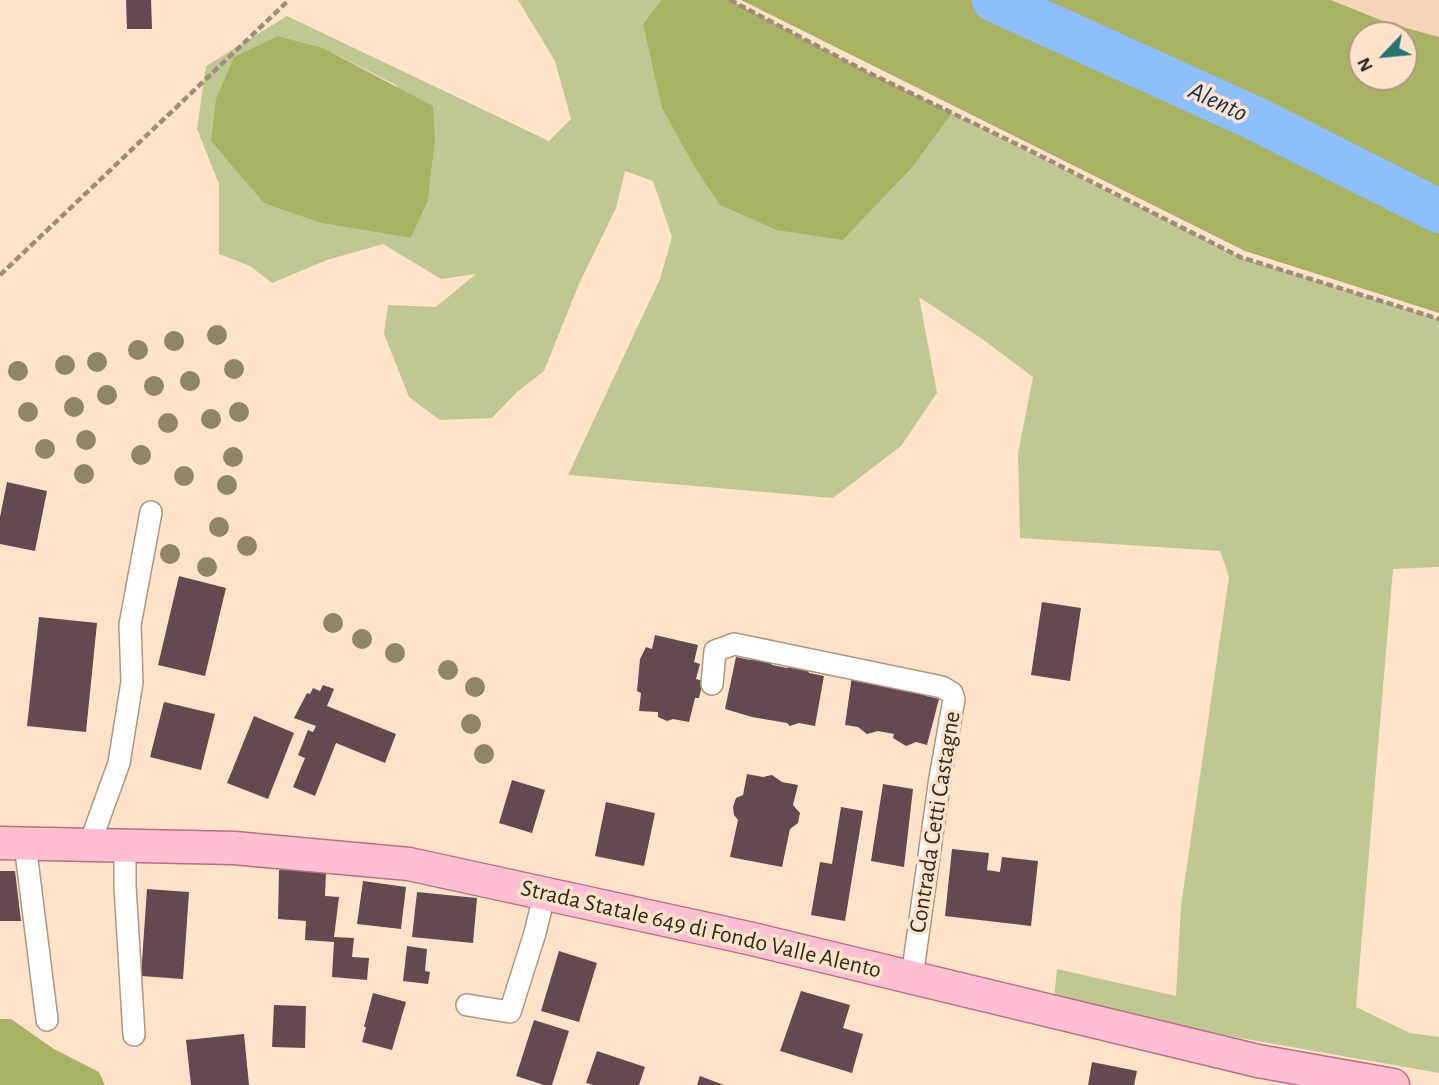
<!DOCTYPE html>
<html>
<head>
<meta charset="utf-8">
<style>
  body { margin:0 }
  #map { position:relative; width:1439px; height:1085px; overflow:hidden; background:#fee3ca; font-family:"Alegreya Sans",sans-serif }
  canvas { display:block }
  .north { position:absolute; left:1348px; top:21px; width:70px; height:70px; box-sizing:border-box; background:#fee3ca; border:2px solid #ac9885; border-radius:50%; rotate:244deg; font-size:19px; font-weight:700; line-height:28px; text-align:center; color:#32281e }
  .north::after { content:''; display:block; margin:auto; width:24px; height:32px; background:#287375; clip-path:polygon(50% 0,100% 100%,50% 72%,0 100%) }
</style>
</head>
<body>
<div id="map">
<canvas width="1439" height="1085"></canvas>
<div class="north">N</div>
</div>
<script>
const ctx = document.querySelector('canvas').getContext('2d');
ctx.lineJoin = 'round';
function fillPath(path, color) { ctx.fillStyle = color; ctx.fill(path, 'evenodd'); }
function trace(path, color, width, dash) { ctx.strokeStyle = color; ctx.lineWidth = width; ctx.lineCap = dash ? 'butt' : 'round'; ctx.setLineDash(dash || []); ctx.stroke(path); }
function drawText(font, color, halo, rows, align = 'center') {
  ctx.font = font + ' "Alegreya Sans",sans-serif'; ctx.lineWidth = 7; ctx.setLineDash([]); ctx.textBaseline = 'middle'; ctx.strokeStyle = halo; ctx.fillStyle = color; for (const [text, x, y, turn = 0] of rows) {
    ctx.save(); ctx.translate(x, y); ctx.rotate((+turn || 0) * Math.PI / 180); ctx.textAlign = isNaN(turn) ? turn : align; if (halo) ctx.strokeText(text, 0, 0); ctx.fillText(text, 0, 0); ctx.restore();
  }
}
fillPath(new Path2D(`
  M1331,0H1439V37L1388,23Z`), '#f4d4b7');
fillPath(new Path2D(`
  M518,0H661L643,24L915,164L952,113L1240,257L1439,319V567L1393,569L1356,1007L1410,1033L1439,1037V1073L1178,1027L1054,998L1057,969L1176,996L1181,906L1229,577L1220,551L1020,538L1018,453L1033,377L985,341L919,297L937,393L901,446L833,498L568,475L660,279L672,237L653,181L625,171L616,208L579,284L544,371L517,392L492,418L440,420L409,397L384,334L388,305L436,307L476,274L441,279L383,244L327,260L272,283L250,266L219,254V184L197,129L206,66L287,16L549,141L571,119L555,61ZM278,36L323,48L396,85L435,140L428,201L411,238L321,223L264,202Z`), '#bfc893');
fillPath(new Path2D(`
  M661,0H730L863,70L952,113L915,164L843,240L777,230L720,205L696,169L662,108L643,24Z
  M741,0H992L1254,119L1439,211V313L1245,251Z
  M997,0H1331L1388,23L1439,37V209L1255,117ZM1362,35H1404V77H1362Z
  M278,36L323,48L433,106L435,140L428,201L411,238L321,223L264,203L211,141L216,99L234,57Z
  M0,1019H11L54,1049L99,1072L105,1085H0Z`), '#a7b263');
trace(new Path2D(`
  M994,0L1254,118L1439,211`), '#8dbffd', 44);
fillPath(new Path2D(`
  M126,0H151L152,29H127Z
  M7,482L47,491L35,551L0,544V517Z
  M179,576L226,588L205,676L158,665Z
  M1042,602L1081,608L1070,681L1031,675Z
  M39,617L97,623L86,732L27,726Z
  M655,635L698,645L694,662L700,664L696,679L703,681L699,698H695L689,722L673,719L667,721L658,717V712L639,711L641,693L637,691L640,659L646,647L652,649Z
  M759,656L769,659L772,665L787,668L796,664L805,666L809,673L824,676L815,726L799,723L790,726L787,723L752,717L725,709L736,657L750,660Z
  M852,676L923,690L926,696L939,699L927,745L916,742L906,746L893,738L894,734L878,731L867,734L858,727L845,725Z
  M323,685L334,689L327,706L396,734L385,763L336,743L315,796L293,787L305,758L298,755L308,730L313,732L316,726L294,718L307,693L310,694L313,688L320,691Z
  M164,702L215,714L201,770L150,757Z
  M254,716L294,733L268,799L227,783Z
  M747,774L763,777L772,775L782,782L798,785L793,805L800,813L798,823L790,829L782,867L730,857L738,820L734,815L733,807L736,798L743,795Z
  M512,780L545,790L532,833L499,823Z
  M883,784L913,789L904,867L871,861Z
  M606,802L655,813L644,866L595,856Z
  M841,807L863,811L845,921L811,915L820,862L832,864Z
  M952,849L989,853L987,870L1000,872L1002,857L1038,861L1031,926L945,916Z
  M279,870L326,871L325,896L339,897L334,937L354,938L352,957L369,958L367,980L332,977L334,942L305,940L306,921L278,919Z
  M0,871H15L21,921H0Z
  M363,881L406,887L401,929L357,924Z
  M147,889L189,892L183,979L141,976Z
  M417,892L477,898L473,943L412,937Z
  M407,946L427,949L425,971L430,972L428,984L403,981Z
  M559,951L597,963L579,1022L541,1011Z
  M801,991L850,1005L843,1028L863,1034L852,1073L780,1051Z
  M373,993L406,1002L392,1050L362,1042L366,1027H364Z
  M274,1005L306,1006L305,1048L272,1047Z
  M534,1020L569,1031L552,1085H544L516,1076Z
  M244,1034L249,1085H191L186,1040Z
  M597,1051L645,1067L639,1085H594L586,1083Z
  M1092,1062L1137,1071L1134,1085H1088Z
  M700,1076L724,1085H697Z`), '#664851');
const minor = new Path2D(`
  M712,684L715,651L734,644L942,687L952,693L954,699L940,778L912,977
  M25,844L47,1020
  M89,846L119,763L132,682L130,625L151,512
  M125,846V886L134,1035
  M467,1005L510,1012L535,933L545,892`);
const primary = new Path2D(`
  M0,843L234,848L409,864L748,938L1258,1061L1393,1085`);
trace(minor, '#af967f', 24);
trace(primary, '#b76f81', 35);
trace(new Path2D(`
  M730,0L863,70L1029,150L1240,257L1439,319
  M0,275L289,0`), '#9e8b79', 4.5, [7, 3.5]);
trace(minor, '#fff', 21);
trace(primary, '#ffbfd3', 32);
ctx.fillStyle = '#8f8668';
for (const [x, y] of [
  [217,335],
  [174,341],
  [138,350],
  [97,362],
  [65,365],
  [234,369],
  [18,371],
  [190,381],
  [154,386],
  [107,395],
  [74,407],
  [28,412],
  [239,412],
  [211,419],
  [168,423],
  [86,440],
  [45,449],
  [141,455],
  [233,457],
  [84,474],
  [184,476],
  [227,485],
  [219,527],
  [247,546],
  [170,554],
  [207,567],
  [333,623],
  [362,639],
  [395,653],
  [448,670],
  [475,687],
  [471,724],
  [484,754]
]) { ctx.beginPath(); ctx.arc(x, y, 10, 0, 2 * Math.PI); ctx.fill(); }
drawText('24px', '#32281e', '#fee3ca', [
  ["Contrada Cetti Castagne",935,822,-81],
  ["Strada Statale 649 di Fondo Valle Alento",701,929,13]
]);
drawText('italic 26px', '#0f3158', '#fee3ca', [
  ["Alento",1218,102,25]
]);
</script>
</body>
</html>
